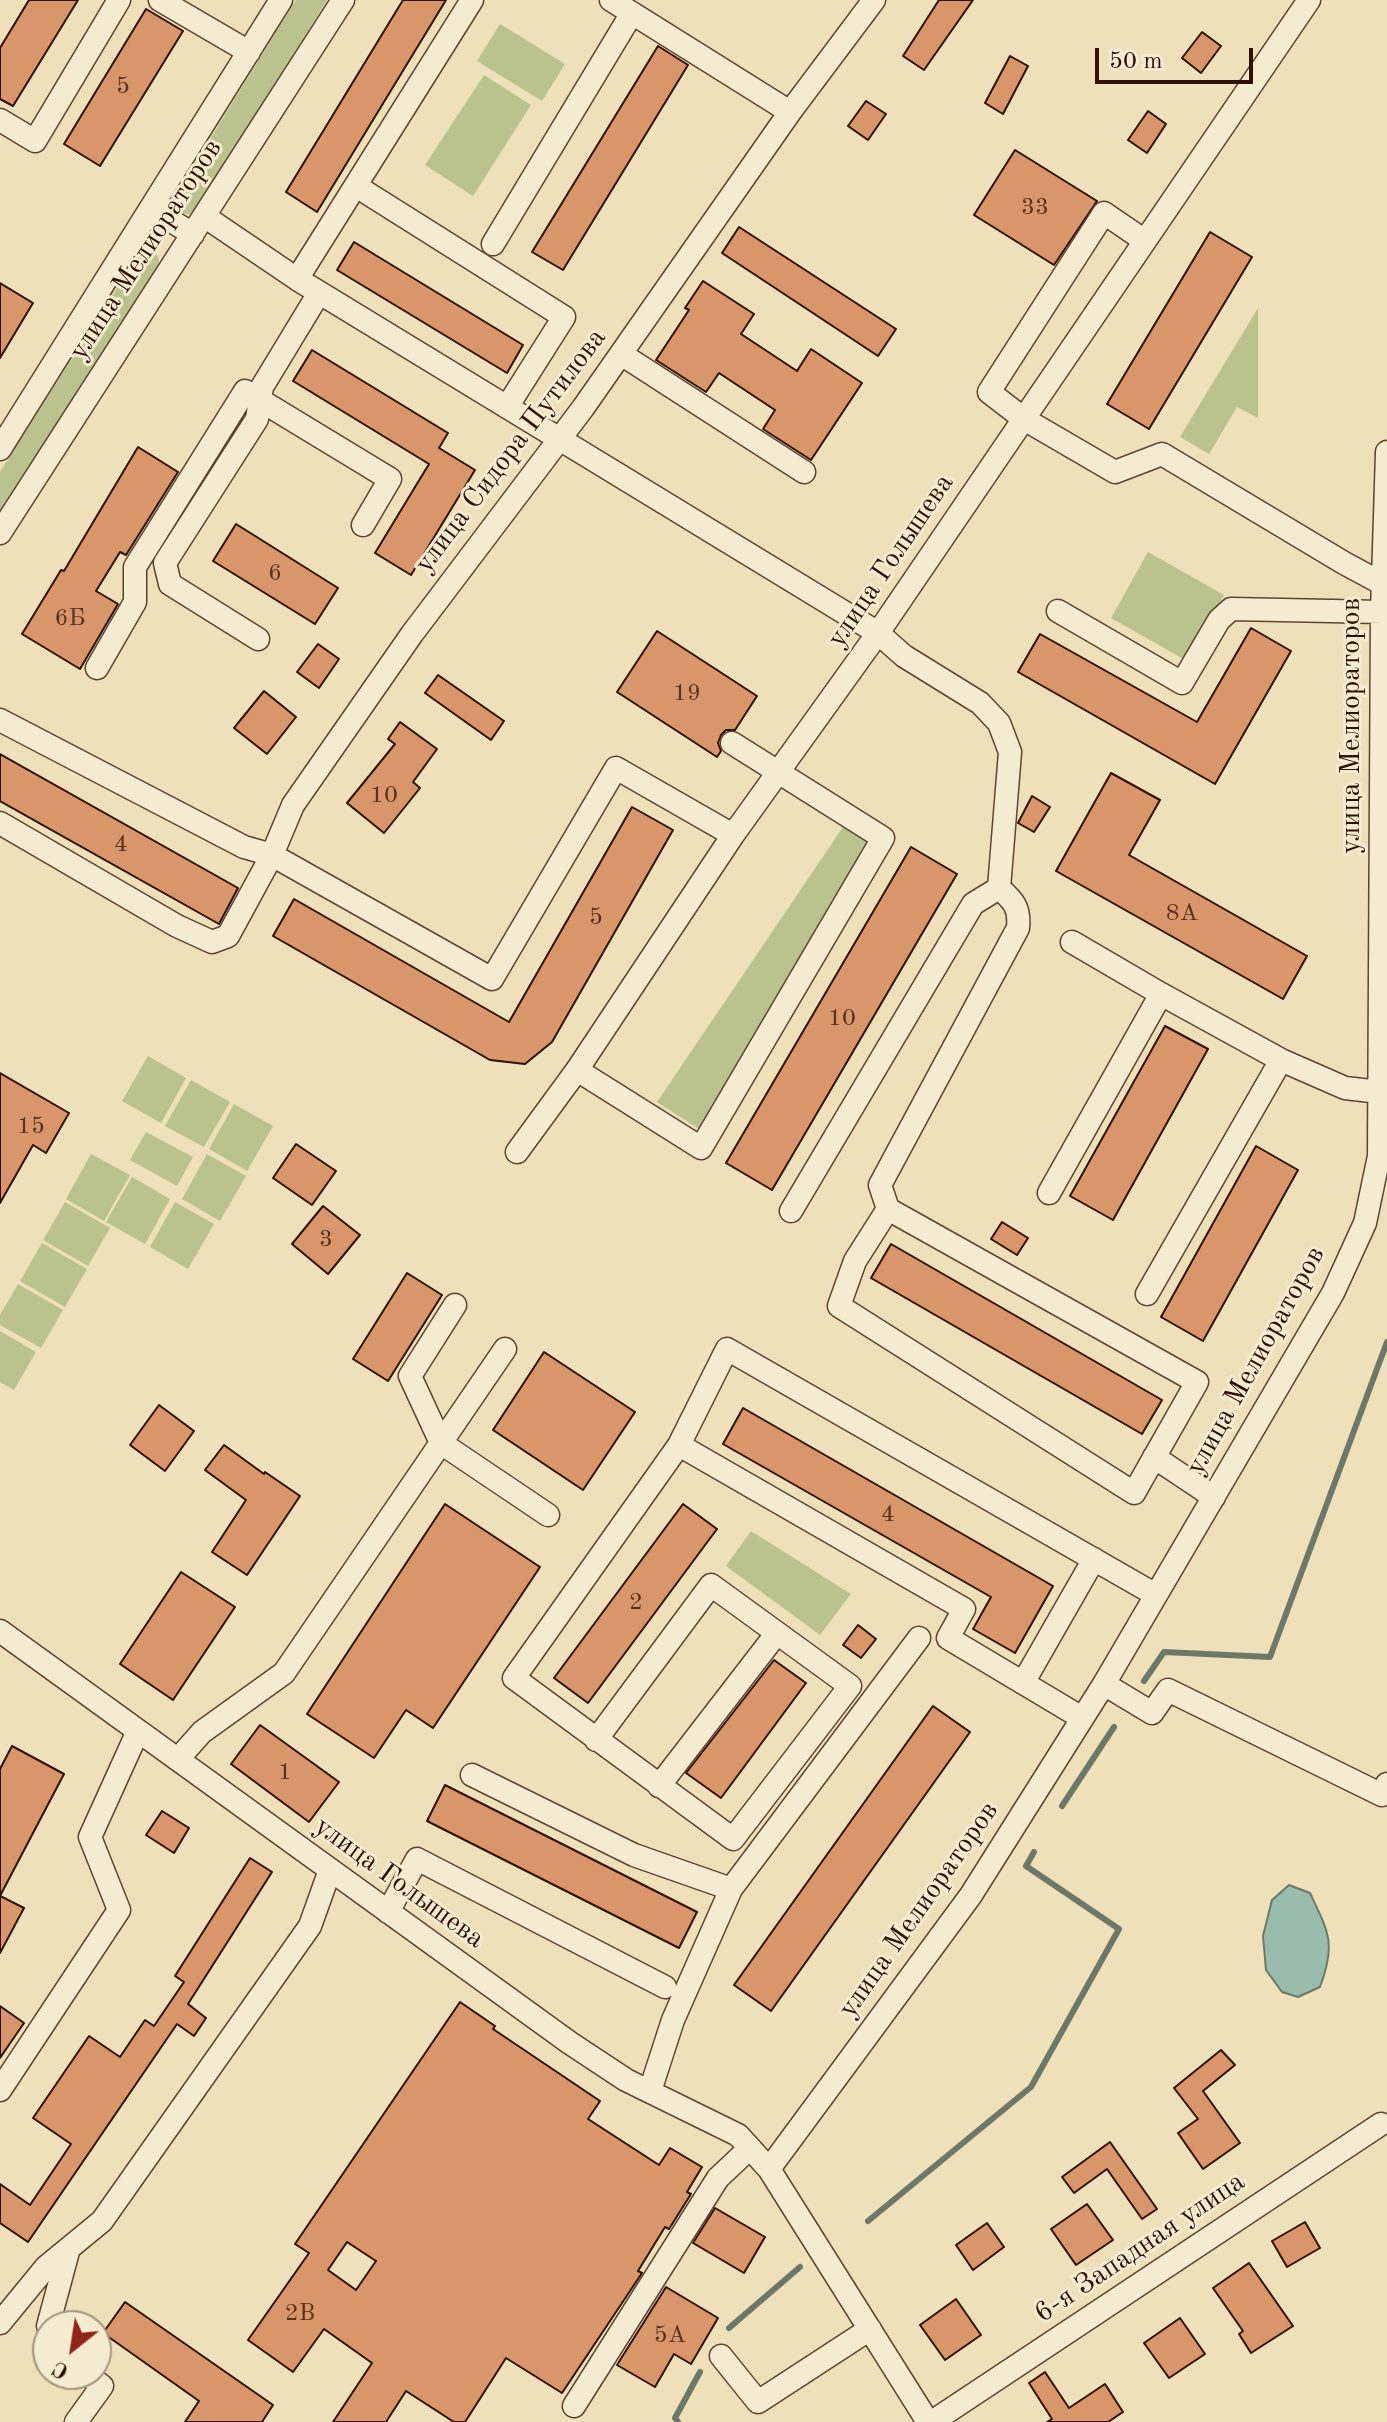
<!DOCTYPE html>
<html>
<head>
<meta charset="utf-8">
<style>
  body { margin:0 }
  #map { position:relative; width:1387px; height:2422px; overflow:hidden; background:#eee0b8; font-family:"Old Standard TT",serif }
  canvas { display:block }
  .north { position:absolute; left:32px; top:2310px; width:80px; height:80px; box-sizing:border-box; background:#f4ebd1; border:2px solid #a5947f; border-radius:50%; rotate:210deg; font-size:22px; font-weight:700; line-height:32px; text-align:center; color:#2e1104 }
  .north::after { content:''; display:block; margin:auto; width:28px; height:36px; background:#8f2418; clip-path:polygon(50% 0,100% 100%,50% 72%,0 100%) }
  .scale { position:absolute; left:1095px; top:48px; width:158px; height:36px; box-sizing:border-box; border:4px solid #2e1104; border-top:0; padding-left:10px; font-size:24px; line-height:28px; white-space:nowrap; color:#2e1104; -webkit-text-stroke:6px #f4ebd1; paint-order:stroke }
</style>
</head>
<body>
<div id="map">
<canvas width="1387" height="2422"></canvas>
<div class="north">С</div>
<div class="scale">50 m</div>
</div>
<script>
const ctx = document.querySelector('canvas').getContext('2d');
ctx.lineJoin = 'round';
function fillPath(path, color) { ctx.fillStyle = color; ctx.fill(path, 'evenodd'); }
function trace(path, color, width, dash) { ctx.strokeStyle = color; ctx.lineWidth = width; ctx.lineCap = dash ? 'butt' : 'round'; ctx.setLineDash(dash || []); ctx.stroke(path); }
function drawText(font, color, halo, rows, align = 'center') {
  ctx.font = font + ' "Old Standard TT",serif'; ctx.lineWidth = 6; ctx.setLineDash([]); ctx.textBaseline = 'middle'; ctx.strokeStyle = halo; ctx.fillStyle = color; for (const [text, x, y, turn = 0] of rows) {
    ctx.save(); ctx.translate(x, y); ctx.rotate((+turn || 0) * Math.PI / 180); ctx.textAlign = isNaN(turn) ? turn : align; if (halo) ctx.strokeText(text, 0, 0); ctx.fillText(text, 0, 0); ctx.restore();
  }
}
fillPath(new Path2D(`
  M296,0H327L199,207L193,214H179L172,201L176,194Z
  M500,24L565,64L542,101L477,61Z
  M484,75L531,105L473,196L425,165Z
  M145,249L154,252L159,258L158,268L0,519V472L138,255Z
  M1258,308V418L1237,407L1209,454L1180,437Z
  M1148,552L1224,595L1187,661L1111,618Z
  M843,827L870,841L699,1129L657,1102Z
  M148,1056L186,1078L161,1123L122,1101Z
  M191,1080L230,1102L204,1147L165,1126Z
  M234,1104L273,1126L247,1171L209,1149Z
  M146,1132L193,1157L177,1186L130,1160Z
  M91,1154L130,1175L104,1221L66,1199Z
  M207,1154L246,1176L220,1221L182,1199Z
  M132,1177L170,1199L145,1244L106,1222Z
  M65,1202L110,1228L88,1266L43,1240Z
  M175,1202L214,1224L188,1269L150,1247Z
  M42,1243L87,1269L65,1307L20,1281Z
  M18,1284L63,1310L41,1348L0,1325V1315Z
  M0,1331L36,1352L14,1390L0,1382Z
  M751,1531L851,1594L820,1635L726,1566Z`), '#bac28e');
const water = new Path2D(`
  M1289,1885L1310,1893C1329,1933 1336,1944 1320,1987L1298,1997L1282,1992L1266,1970L1263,1936L1272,1900Z`);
fillPath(water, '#99bdad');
trace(water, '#6e7869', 2);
trace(new Path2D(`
  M1144,1681L1164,1652L1270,1657L1387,1342
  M1062,1806L1114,1727
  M868,2221L1031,2087L1119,1929L1026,1866L1034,1852
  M729,2328L800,2267
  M678,2422L675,2418L700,2372`), '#6e7869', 6);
const building = new Path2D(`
  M29,0H78L13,106L0,99V48Z
  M403,0H446L317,212L286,192Z
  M939,0H973L924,70L903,56Z
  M146,9L183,31L100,166L64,144Z
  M1202,32L1221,46L1201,73L1182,58Z
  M658,46L688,65L563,270L532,252Z
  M1010,56L1028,66L1003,114L985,103Z
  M866,101L886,114L868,140L848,126Z
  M1148,111L1166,124L1147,153L1128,140Z
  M1015,150L1097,201L1054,265L974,215Z
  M739,227L896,329L878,356L722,253Z
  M1210,232L1252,257L1149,429L1107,404Z
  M354,242L523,345L507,373L337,270Z
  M703,281L754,314L741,334L797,371L811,349L862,383L811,460L763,429L775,410L719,373L706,392L656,360L689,310L685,308Z
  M0,283L33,303L0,358Z
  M312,350L448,433L439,448L475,470L411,575L375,553L429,464L293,381Z
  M138,447L178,472L126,555L120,552L96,591L118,604L80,669L22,634L61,570L64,571Z
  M236,524L338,588L315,624L213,561Z
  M1251,628L1291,651L1215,784L1018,672L1040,634L1197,722Z
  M657,631L757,696L735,730H726L721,735L718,743L721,751L717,757L617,692Z
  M318,644L339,659L319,688L297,672Z
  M438,675L504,721L491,740L425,693Z
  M264,691L296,717L267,754L234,728Z
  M400,722L437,749L413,782L420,788L384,833L347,803L395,744L388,739Z
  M0,754L238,888L219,924L0,801Z
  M1111,773L1160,800L1129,855L1307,956L1283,999L1056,871Z
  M1032,796L1050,807L1034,832L1018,823Z
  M632,807L673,830L552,1042L525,1064L490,1060L273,936L294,899L509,1022Z
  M911,847L957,874L772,1190L726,1163Z
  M1165,1026L1208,1049L1113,1220L1070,1196Z
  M0,1073L69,1113L46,1153L33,1145L0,1203Z
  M296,1144L336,1171L312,1205L273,1178Z
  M1256,1146L1298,1170L1203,1341L1161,1317Z
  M323,1206L360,1235L328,1274L292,1244Z
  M1002,1222L1028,1238L1017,1255L991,1239Z
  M891,1244L1162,1400L1142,1434L871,1278Z
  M407,1273L442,1295L388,1381L353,1359Z
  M544,1352L635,1412L583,1490L493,1430Z
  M159,1405L194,1431L165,1471L130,1445Z
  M743,1408L1053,1586L1015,1653L973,1629L991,1597L723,1444Z
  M224,1445L264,1474L265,1472L300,1496L247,1575L212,1552L246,1500L205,1470Z
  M445,1504L540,1567L433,1728L406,1710L374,1758L307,1714Z
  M683,1504L717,1529L588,1703L554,1678Z
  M181,1572L235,1607L173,1700L120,1664Z
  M858,1625L876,1639L861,1658L843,1645Z
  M774,1660L806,1683L721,1798L686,1773Z
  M933,1706L970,1732L771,2011L734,1985Z
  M260,1725L339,1782L309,1822L231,1764Z
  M12,1746L64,1774L0,1896L24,1908L0,1953V1769Z
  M445,1785L697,1912L679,1948L427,1821Z
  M162,1811L189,1828L174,1853L146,1835Z
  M250,1858L272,1872L188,2004L206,2018L194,2036L177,2024L28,2242L0,2223V2184L30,2205L71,2144L33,2118L89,2036L120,2057L145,2020L154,2026L184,1982L175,1976Z
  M460,2002L495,2026L493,2029L600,2101L588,2119L659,2165L670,2148L702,2167L687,2192L691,2194L669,2229L665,2227L638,2271L642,2273L562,2393L506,2358L465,2422H454L406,2391L386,2422H333L372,2363L324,2329L293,2372L248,2340L309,2253L295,2244ZM347,2242L376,2261L356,2290L328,2270Z
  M0,2006L24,2023L0,2058Z
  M1221,2050L1235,2065L1203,2091L1240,2143L1203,2169L1178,2133L1198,2119L1174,2088Z
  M1110,2142L1157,2209L1142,2219L1107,2169L1074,2193L1062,2177Z
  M1087,2204L1113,2240L1076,2265L1051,2229Z
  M715,2208L765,2237L744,2273L693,2243Z
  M1305,2222L1320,2248L1287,2267L1272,2241Z
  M987,2223L1004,2247L973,2270L956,2245Z
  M1249,2263L1293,2326L1251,2353L1239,2334L1243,2331L1213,2288Z
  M666,2287L718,2318L691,2364L674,2354L655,2387L617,2365Z
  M956,2299L981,2335L945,2360L920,2325Z
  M125,2302L273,2405L262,2422H185L199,2401L103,2333Z
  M1180,2318L1205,2354L1169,2378L1144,2343Z
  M1045,2372L1069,2408L1105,2384L1123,2412L1108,2422H1047L1052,2419L1029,2383Z`);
fillPath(building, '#d9966b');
trace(building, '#2e1104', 2);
const minor = new Path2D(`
  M160,0L249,52
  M611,0L790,112
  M0,120L35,141L119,0
  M356,186L564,317L507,407
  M151,209L193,234
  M204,216L297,279L878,633L904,656L980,703L999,723L1010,752L999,888C1014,901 1020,908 1018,928L880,1185L888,1209
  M1145,241L1104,213L989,392L1024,419L1115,472L1162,454L1344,563L1383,584
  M493,244L632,13
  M297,279L472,0
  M621,354L804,472
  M0,449L281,0
  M0,533L343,0
  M1058,611L1182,683L1219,620L1231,609L1382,612
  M258,639L170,584L165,563L257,419L262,387L319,293
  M97,668L135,602V567L245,391L390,479L363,525
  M0,720L244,847L272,855L492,979L616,768L733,835
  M0,823L177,926L212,942L228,936L272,855L293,805L412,634L583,408L790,112L874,0
  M1072,942L1161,994
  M577,1070L701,1148L883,838L732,743
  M517,1152L577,1070L733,835L878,633L1309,0
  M1049,1193L1161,994L1281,1060L1345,1088L1380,1092
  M888,1209L1197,1382L1134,1493L839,1306L855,1261Z
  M791,1211L973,904L999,888
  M1147,1294L1281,1060
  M455,1305L410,1376L441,1443L548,1515
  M1154,1457L1214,1497
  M0,1631L570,2043L626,2080L738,2135L769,2169L928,2422
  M1023,1683L1094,1559
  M1104,1684L1152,1713L1168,1690L1382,1795L1387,1784
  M1082,1718L948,1638L964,1609L679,1445L727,1349L1156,1595
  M596,1740L711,1585L850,1686L733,1839L514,1678L679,1445
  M178,1759L202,1732L284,1673L505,1349
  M472,1775L634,1855L731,1889
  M659,1786L777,1633
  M388,1912L417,1859L665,1987
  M0,2090L119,1910L90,1837L138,1731
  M650,2091L673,2020L731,1889L919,1638
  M769,2169L971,1895L1104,1684L1333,1293L1365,1223L1379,1156L1382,612L1387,452
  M0,2323L46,2267L102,2221L310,1926L330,1870
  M48,2326L69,2248
  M721,2356L758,2402L870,2329
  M574,2406L718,2178L750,2148
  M76,2422L102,2386L87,2374
  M932,2422L1381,2124`);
trace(minor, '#5e4531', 25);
trace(minor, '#f4ebd1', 22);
drawText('24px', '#59321e', null, [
  ["5",123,87],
  ["33",1035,208],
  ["6",275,574],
  ["6Б",70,619],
  ["19",687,694],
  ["10",384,796],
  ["4",121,845],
  ["8А",1182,914],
  ["5",596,918],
  ["10",842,1019],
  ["15",31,1127],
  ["3",326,1240],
  ["4",888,1515],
  ["2",636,1603],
  ["1",285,1773],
  ["2В",300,2314],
  ["5А",670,2336]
]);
drawText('28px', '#2e1104', '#f4ebd1', [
  ["улица Мелиораторов",146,250,-57],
  ["улица Сидора Путилова",511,451,-53],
  ["улица Голышева",891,561,-56],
  ["улица Мелиораторов",1352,726,-90],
  ["улица Мелиораторов",1256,1361,-61],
  ["улица Голышева",399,1883,36],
  ["улица Мелиораторов",919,1910,-55],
  ["6-я Западная улица",1140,2248,-34]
]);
</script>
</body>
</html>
